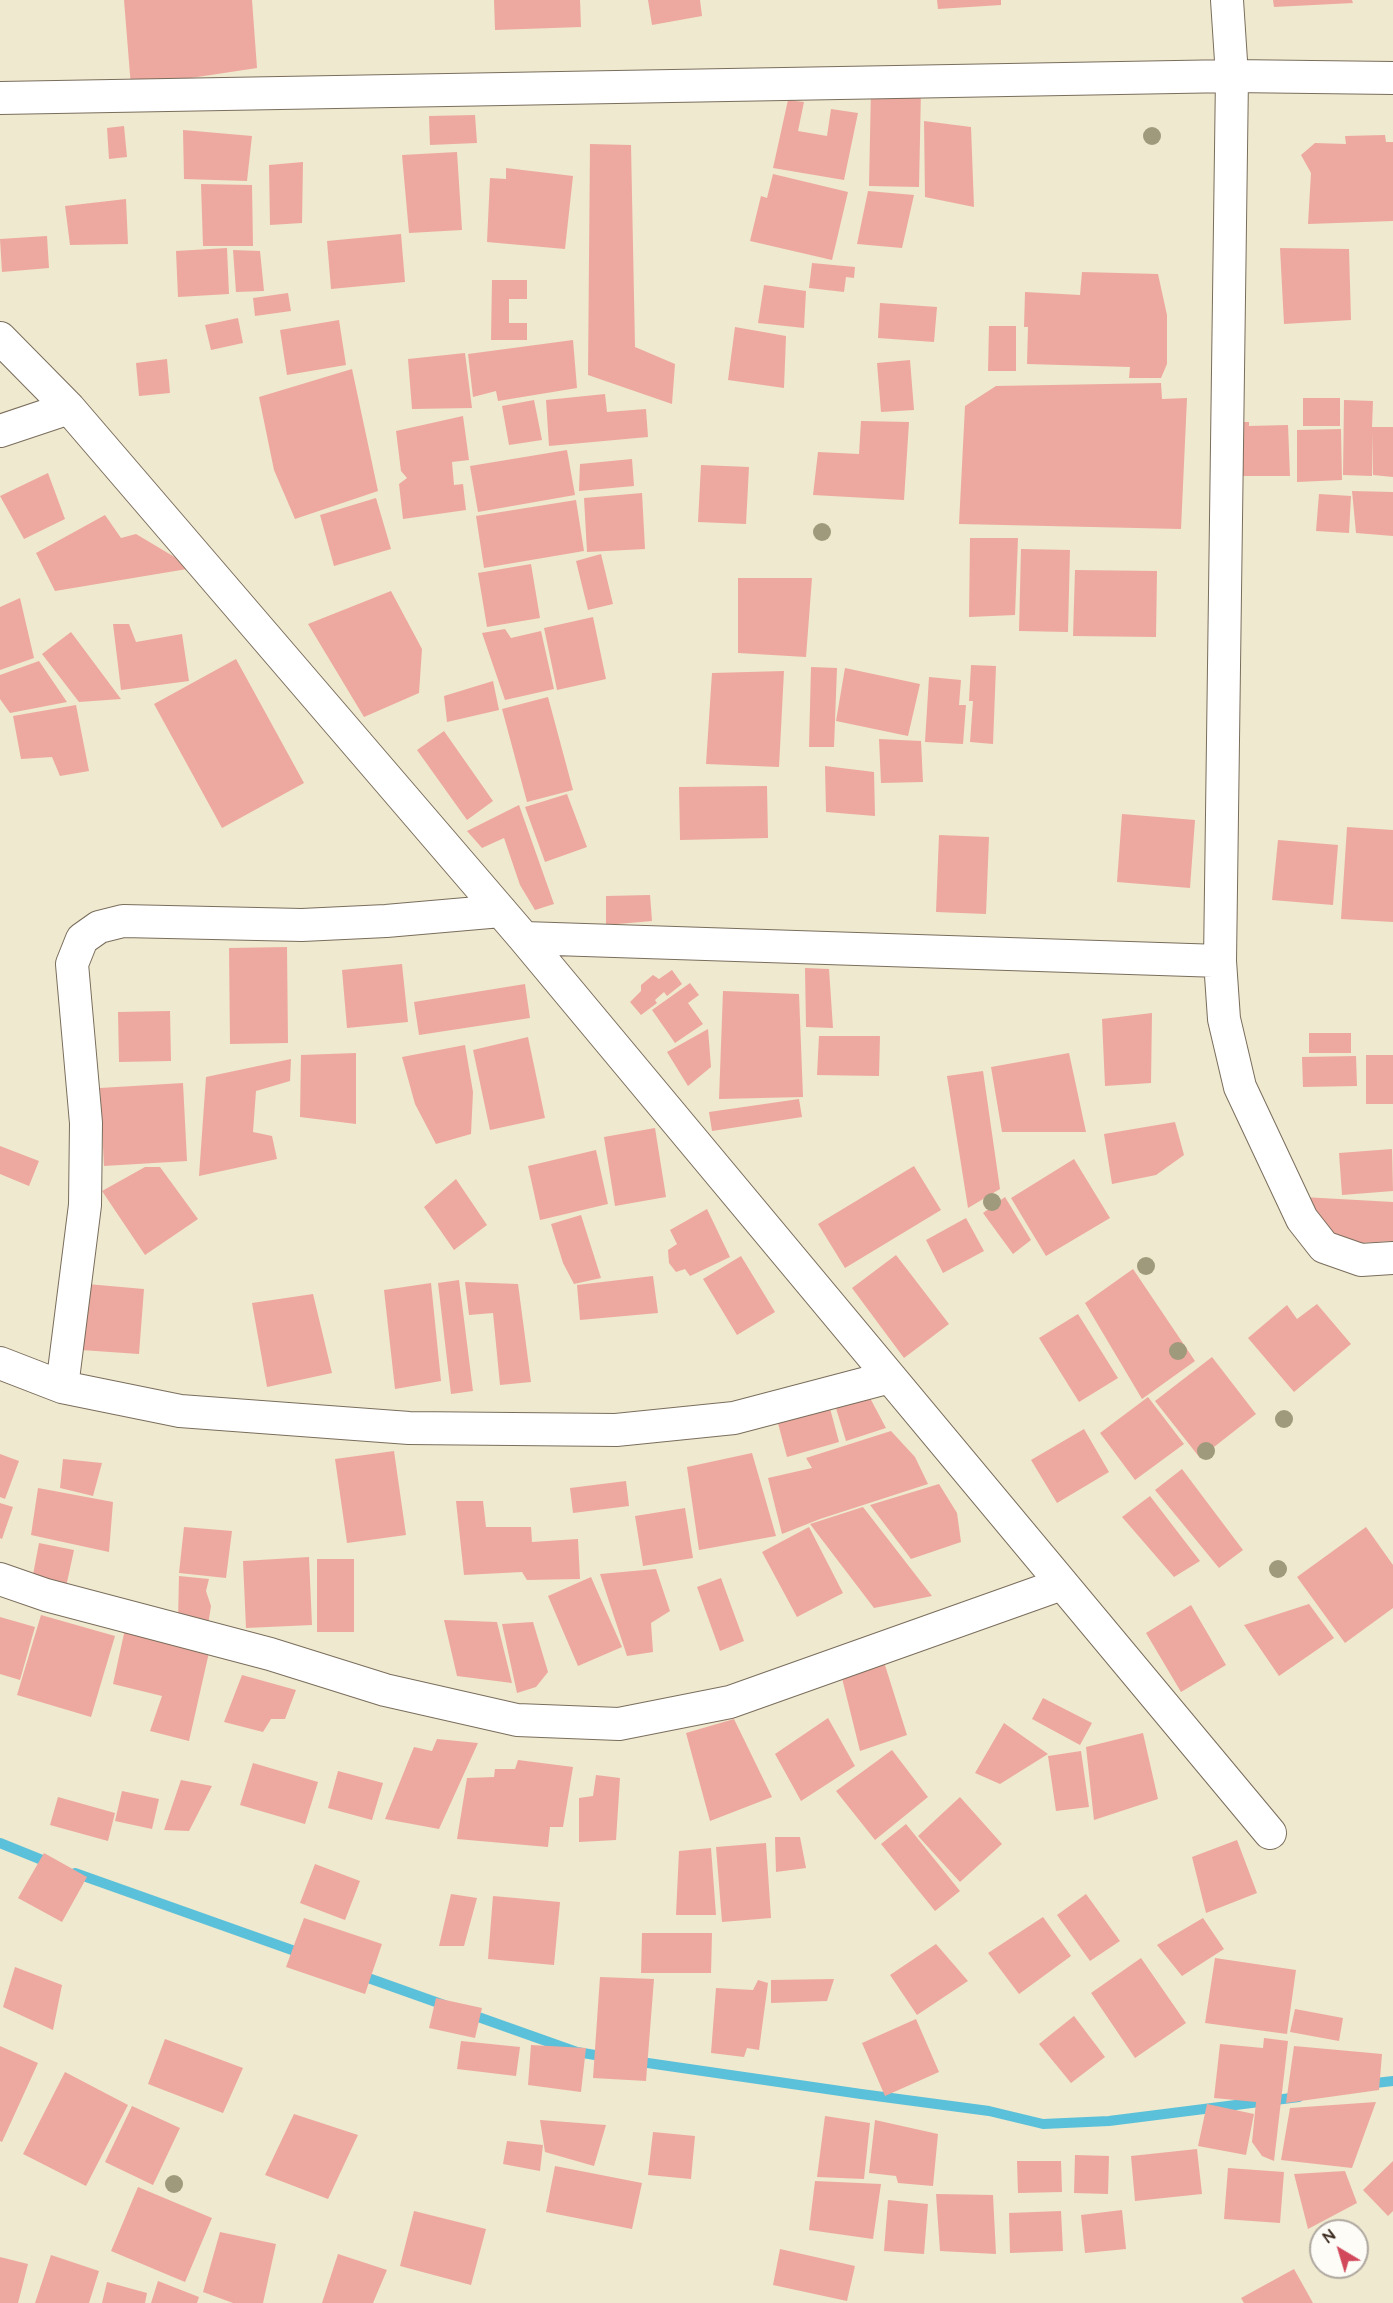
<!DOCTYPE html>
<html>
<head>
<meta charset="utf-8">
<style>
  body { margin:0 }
  #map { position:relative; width:1393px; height:2303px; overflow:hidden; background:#efe9cf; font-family:"Architects Daughter",sans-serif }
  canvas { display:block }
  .north { position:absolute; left:1309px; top:2219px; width:60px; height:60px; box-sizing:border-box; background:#fdfcf7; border:2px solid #afa8a0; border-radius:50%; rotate:322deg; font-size:16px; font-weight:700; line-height:24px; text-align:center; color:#3b2a1e }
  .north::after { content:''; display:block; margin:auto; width:21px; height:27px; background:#d1495b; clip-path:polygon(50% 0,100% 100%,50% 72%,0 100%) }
</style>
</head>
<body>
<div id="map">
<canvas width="1393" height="2303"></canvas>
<div class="north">N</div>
</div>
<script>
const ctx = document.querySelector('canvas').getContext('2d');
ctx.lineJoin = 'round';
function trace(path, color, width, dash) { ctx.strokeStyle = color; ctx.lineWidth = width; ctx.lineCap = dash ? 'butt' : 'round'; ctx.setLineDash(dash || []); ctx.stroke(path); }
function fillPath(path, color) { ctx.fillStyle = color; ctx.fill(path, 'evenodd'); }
trace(new Path2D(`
  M0,1843L52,1864
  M75,1873L306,1955
  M357,1974L447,2006
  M467,2013L577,2052L607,2057
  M634,2061L861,2094L989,2111L1043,2124L1109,2121L1299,2097
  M1367,2084L1393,2081`), '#5bc0d9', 10);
fillPath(new Path2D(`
  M124,0H252L257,68L131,87Z
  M494,0H580L581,27L495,30Z
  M648,0H700L702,16L652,25Z
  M937,0H1001V5L938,9Z
  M1273,0H1352L1353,3L1274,7Z
  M871,88L921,89L919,187L869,186Z
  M788,100L804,102L798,131L827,136L831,109L858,113L844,180L773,168Z
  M475,115L477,143L430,145L429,116Z
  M924,121L971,127L974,207L925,197Z
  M124,126L127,157L109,159L107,128Z
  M183,130L252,136L247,181L184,179Z
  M1385,135L1386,142H1393V221L1308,224L1311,173L1301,155L1315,143L1346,144L1345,136Z
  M590,144L631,145L635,347L675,364L672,404L588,375Z
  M457,152L462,230L409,233L402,155Z
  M303,162L302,223L270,225L269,165Z
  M506,168L573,176L565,249L487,242L490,178L506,179Z
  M773,174L848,192L832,260L750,241L761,196L767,198Z
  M201,184L252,185L253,246H203Z
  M868,191L914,195L902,248L857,244Z
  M126,199L128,244L70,245L65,206Z
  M401,234L405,282L331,289L327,241Z
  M47,236L49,268L2,272L0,239Z
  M227,248L229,294L178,297L176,251Z
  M1280,248L1349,249L1351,320L1284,324Z
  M233,250L260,251L264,291L236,292Z
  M812,263L855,267L854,278L846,277L844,292L809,288Z
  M1082,272L1158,274L1167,315V364L1161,378H1129L1130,367L1027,364L1028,327H1024L1025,292L1080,295Z
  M492,280H527V299H509V323H527V340H491Z
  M764,285L806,291L804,328L758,323Z
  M288,293L291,311L255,316L253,298Z
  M880,303L937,307L934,342L878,338Z
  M238,318L243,343L211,350L205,325Z
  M339,320L346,365L287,375L280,330Z
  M989,326H1016V371H988Z
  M735,327L786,336L784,388L728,380Z
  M573,340L577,388L498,401L496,391L473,397L468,354Z
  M465,353L472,408L412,409L408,359Z
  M167,359L170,393L139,396L136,363Z
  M910,360L914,410L881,412L877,363Z
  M352,369L378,491L295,519L274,470L259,397Z
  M1161,383L1162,399L1187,398L1181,529L959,524L965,406L996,386Z
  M605,394L607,412L646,409L648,437L549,446L546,400Z
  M1303,398H1340V426H1303Z
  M534,400L542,440L509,445L502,406Z
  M1344,400L1373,401L1372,427H1393V477L1373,475V432L1372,476L1343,475Z
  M463,416L469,460L452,462L454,485L463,484L466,510L403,519L399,484L407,478L401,471L396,431Z
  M861,421L909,422L904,500L813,495L818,452L859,454Z
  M1235,422H1249V426L1288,425L1290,476H1234Z
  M1341,429L1342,480L1297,482V430Z
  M567,450L575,495L478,512L470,466Z
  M632,459L634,486L579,491L580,464Z
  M701,465L749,467L746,524L698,522Z
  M48,473L65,519L24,539L0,496Z
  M1352,491L1393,492V536L1356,533Z
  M642,493L645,549L587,552L584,498Z
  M1319,494L1351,496L1349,533L1316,531Z
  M376,498L391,549L334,566L320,515Z
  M576,500L584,551L484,568L476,516Z
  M105,515L121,538L136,534L193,568L55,591L36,553Z
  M970,538H1018L1015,615L969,617Z
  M1021,549L1070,550L1068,632L1019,631Z
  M601,554L613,604L588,610L576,561Z
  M531,564L540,618L487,627L478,573Z
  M1075,570L1157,571L1156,637L1073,636Z
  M738,578H812L806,657L738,653Z
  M391,591L422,649L419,693L364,717L308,624Z
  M20,598L34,658L0,670V607Z
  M593,617L606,679L557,690L544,628Z
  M113,624H129L136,642L182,634L189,681L121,690Z
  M505,629L511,638L541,631L554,689L505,700L482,633Z
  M71,632L121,699L79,702L42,654Z
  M236,659L304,783L222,828L154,704Z
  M39,661L67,702L10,713L0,699V675Z
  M971,665L996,666L993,744L970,742L973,701H969Z
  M811,667L837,668L834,747H809Z
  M845,668L920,684L908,736L836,721Z
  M784,671L779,767L706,764L712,673Z
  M929,677L961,680L959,705H966L963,744L925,742Z
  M493,681L499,710L447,722L444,696Z
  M548,697L573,790L527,802L502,709Z
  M76,705L89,771L60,776L52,757L21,759L13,716Z
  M444,731L493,801L467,820L417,750Z
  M879,739L921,741L923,782L881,783Z
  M825,766L874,772L875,816L826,812Z
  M767,786L768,838L680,840L679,787Z
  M567,794L587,847L545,862L525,807Z
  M519,805L554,904L535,910L520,885L504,838L482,848L467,831Z
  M1122,814L1195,820L1190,888L1117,882Z
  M1347,827L1393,830V922L1341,919Z
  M939,835L989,837L986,914L936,912Z
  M1278,840L1338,845L1333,905L1272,900Z
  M650,895L652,921L606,925V896Z
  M287,947L288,1043L230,1044L229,948Z
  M402,964L408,1022L347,1028L342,970Z
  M805,968L829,969L833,1028L806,1027Z
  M672,970L682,984L667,996L664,992L655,1000L657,1003L641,1015L630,1002L641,991V985L653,975L659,979Z
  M690,983L699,995L688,1003L703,1024L675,1043L652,1010Z
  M525,984L530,1018L419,1035L414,1002Z
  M723,991L799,994L803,1097L719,1099Z
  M170,1011L171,1061L119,1062L118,1012Z
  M1152,1013L1151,1083L1105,1086L1102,1019Z
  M708,1029L711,1067L688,1086L667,1052Z
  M1309,1033H1351V1053H1309Z
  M819,1036H880L879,1076L817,1075Z
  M528,1037L545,1118L490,1130L473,1050Z
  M465,1045L473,1092L471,1134L436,1144L415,1104L402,1057Z
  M356,1053V1124L300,1117L301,1055Z
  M1069,1053L1086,1132H1002L991,1067Z
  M1366,1055H1393V1104H1366Z
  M1356,1056L1357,1086L1303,1087L1302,1057Z
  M291,1059L290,1081L256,1091L253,1132L272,1136L277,1159L199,1176L206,1077Z
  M983,1071L1000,1189L968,1208L947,1076Z
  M183,1083L187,1161L104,1166L100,1088Z
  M799,1099L802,1117L712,1131L709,1112Z
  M1175,1122L1184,1155L1156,1175L1112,1184L1104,1134Z
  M655,1128L666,1197L615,1206L604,1137Z
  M0,1146L39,1161L29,1186L0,1174Z
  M1392,1149L1393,1191L1342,1195L1339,1153Z
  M596,1150L608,1204L540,1220L528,1166Z
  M1074,1159L1110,1218L1046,1256L1011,1198Z
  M914,1166L941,1210L845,1268L818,1224Z
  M145,1167H160L198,1219L145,1255L102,1191Z
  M456,1179L487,1225L454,1250L424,1207Z
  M1005,1197L1031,1240L1013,1254L983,1213Z
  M1303,1197L1393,1202V1241L1345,1244L1304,1215Z
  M707,1209L730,1257L690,1276L685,1269L676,1272L669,1263L668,1250L677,1244L670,1230Z
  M581,1215L601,1278L574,1284L563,1263L551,1224Z
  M966,1218L984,1251L943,1273L926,1240Z
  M896,1255L949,1324L904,1358L852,1288Z
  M741,1256L775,1312L737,1335L703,1279Z
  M1133,1269L1195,1361L1142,1399L1085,1303Z
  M653,1276L658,1313L580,1320L577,1285Z
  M459,1280L473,1391L451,1394L438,1283Z
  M465,1282L518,1284L531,1382L500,1385L493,1313L469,1315Z
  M431,1283L441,1381L395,1389L384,1290Z
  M87,1284L144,1289L139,1354L81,1350Z
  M313,1294L332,1373L267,1387L252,1303Z
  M1317,1304L1351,1344L1294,1392L1248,1338L1287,1305L1297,1319Z
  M1078,1314L1118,1378L1079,1402L1039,1338Z
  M1212,1357L1256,1414L1200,1458L1155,1401Z
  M1148,1397L1184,1444L1135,1480L1100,1433Z
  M870,1398L886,1428L846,1441L835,1405Z
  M828,1401L839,1442L787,1457L776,1416Z
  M1084,1429L1109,1472L1057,1503L1031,1460Z
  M891,1431L915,1457L928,1484L820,1519L782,1534L768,1478L812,1468L806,1458Z
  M394,1451L406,1535L347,1543L335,1459Z
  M752,1453L776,1536L699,1550L687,1467Z
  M0,1454L19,1461L5,1499L0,1497Z
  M63,1459L102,1463L93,1496L60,1488Z
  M1182,1469L1243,1550L1219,1568L1155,1490Z
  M626,1481L629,1506L573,1513L570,1488Z
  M939,1484L957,1513L961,1542L911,1559L870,1505Z
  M38,1488L113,1502L109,1552L31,1535Z
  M1150,1496L1200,1561L1174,1577L1122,1517Z
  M456,1501H483L486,1527H531L532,1542L578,1539L580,1579L527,1580L522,1572L464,1575Z
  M0,1503L13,1507L2,1539L0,1538Z
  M863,1507L932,1596L874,1608L810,1524Z
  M685,1508L693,1558L643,1566L635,1516Z
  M184,1527L232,1531L226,1578L179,1573Z
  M809,1527L843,1593L797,1617L762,1552Z
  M1366,1527L1393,1565V1608L1345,1643L1297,1577Z
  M39,1543L74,1550L66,1587L32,1580Z
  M309,1557L312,1625L246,1628L243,1561Z
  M317,1559H354V1632H317Z
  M656,1569L670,1611L651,1623L653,1652L627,1656L600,1574Z
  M179,1576L209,1579L206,1591L211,1606L208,1625L178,1621Z
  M591,1577L622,1647L578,1666L548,1596Z
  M721,1578L744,1641L720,1651L697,1587Z
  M1309,1604L1334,1638L1279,1676L1244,1625Z
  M1191,1605L1226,1665L1181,1692L1146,1633Z
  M41,1615L115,1636L91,1717L17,1695Z
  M0,1617L35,1627L20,1680L0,1674Z
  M444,1620L497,1622L512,1683L457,1676Z
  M533,1622L548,1672L536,1687L517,1693L502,1624Z
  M125,1629L210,1648L189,1741L150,1731L162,1696L113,1684Z
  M884,1662L907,1735L860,1751L841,1674Z
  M242,1675L296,1690L285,1719H271L263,1732L224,1722Z
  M1043,1698L1092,1723L1080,1745L1032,1719Z
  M828,1718L855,1766L801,1801L775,1754Z
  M734,1719L772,1797L710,1821L686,1733Z
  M1004,1723L1048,1754L1000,1784L975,1773Z
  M1143,1733L1158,1799L1094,1820L1086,1747Z
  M437,1739L478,1743L439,1829L385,1819L414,1747L432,1751Z
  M892,1750L928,1797L875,1840L836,1791Z
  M1081,1751L1089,1807L1056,1811L1048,1756Z
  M518,1760L573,1767L563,1827H550L548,1847L457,1839L467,1778L494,1777L495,1769H515Z
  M253,1763L318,1782L305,1824L240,1805Z
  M338,1771L383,1783L372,1820L328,1808Z
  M596,1775L620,1778L616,1840L579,1842V1798L593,1796Z
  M181,1780L212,1786L189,1831L164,1830Z
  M122,1791L159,1799L152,1829L115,1821Z
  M58,1797L115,1813L108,1841L50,1825Z
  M960,1797L1002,1844L960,1882L918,1836Z
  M906,1824L960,1891L935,1911L881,1844Z
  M775,1837H800L806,1868L776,1872Z
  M1237,1840L1257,1893L1206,1913L1192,1857Z
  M766,1843L771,1918L722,1922L716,1847Z
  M711,1848L716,1915H676L679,1851Z
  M44,1853L87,1877L62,1922L18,1898Z
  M315,1864L360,1881L345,1920L300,1903Z
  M451,1894L477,1898L464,1946H439Z
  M1086,1894L1120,1941L1090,1961L1057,1915Z
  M493,1896L560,1902L554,1965L488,1959Z
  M1043,1917L1071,1956L1019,1994L988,1953Z
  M304,1918L382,1944L365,1994L286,1967Z
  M1203,1918L1224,1949L1182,1976L1157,1945Z
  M642,1933H712L711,1973H641Z
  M936,1944L968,1981L917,2015L890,1975Z
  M1141,1958L1186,2023L1135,2058L1091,1993Z
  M1215,1958L1296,1970L1287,2034L1205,2023Z
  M15,1967L62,1985L53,2030L3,2007Z
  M600,1977L654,1979L646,2081L593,2078Z
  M834,1979L827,2001L771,2003V1980Z
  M758,1980L768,1983L759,2050L747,2048L744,2057L711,2053L716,1988L753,1990Z
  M436,1998L482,2008L475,2038L429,2028Z
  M1295,2009L1343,2018L1339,2041L1290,2032Z
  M1074,2016L1105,2057L1071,2083L1039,2044Z
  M916,2019L939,2072L885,2096L862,2043Z
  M1264,2038L1288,2041L1274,2161L1262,2156L1252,2142L1256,2102L1214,2098L1220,2044L1263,2048Z
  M165,2039L243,2068L223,2113L148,2084Z
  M461,2041L520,2047L516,2076L457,2069Z
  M531,2045L586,2048L581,2092L528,2085Z
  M0,2046L38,2063L2,2142L0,2141Z
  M1294,2046L1382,2054L1379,2090L1286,2103Z
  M65,2072L128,2105L86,2186L23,2154Z
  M1376,2102L1352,2168L1281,2160L1290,2108Z
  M1207,2104L1254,2114L1246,2155L1198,2146Z
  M132,2106L180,2128L153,2185L105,2162Z
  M294,2114L358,2135L328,2199L265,2175Z
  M825,2116L870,2123L864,2179L817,2177Z
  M540,2120L606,2125L594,2166L545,2152Z
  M875,2120L938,2134L933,2186L898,2183L896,2176L869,2173Z
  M653,2132L695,2136L691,2179L648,2175Z
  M507,2141L543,2145L540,2171L503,2164Z
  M1197,2149L1202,2194L1135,2201L1131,2156Z
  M1075,2155L1109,2156L1108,2194L1074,2193Z
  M1017,2161H1061L1062,2192L1018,2193Z
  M1393,2161V2211L1388,2216L1363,2190Z
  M555,2166L642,2183L632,2229L546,2212Z
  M1228,2168L1284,2172L1280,2223L1224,2219Z
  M1345,2171L1357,2203L1308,2229L1294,2174Z
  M815,2181L881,2184L873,2239L809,2230Z
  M138,2187L212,2218L185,2282L111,2251Z
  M936,2194L993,2195L996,2254L940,2251Z
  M888,2200L928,2204L924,2254L884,2251Z
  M1122,2210L1126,2249L1085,2253L1081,2215Z
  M414,2211L486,2229L471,2285L400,2266Z
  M1061,2211L1063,2251L1010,2253L1009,2213Z
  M220,2232L276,2244L263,2303H233L203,2292Z
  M780,2249L855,2266L847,2301L773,2285Z
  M338,2254L387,2270L373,2303H322Z
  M51,2255L99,2271L89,2303H35Z
  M0,2257L28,2264L18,2303H0Z
  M1294,2269L1313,2303H1244L1241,2298Z
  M158,2281L199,2297L197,2303H151Z
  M107,2282L147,2293L145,2303H102Z`), '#eda99f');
const minor = new Path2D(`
  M1227,0L1232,76L1220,961L1224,1019L1240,1087L1302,1219L1324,1247L1361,1260L1393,1258
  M0,98L1232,76L1393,78
  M0,338L69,408L524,938L1270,1833
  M0,431L69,408
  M524,938L1220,961
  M0,1363L62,1387L180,1411L409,1428L616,1430L734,1418L890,1377
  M62,1387L85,1205L86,1123L72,964L82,939L99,927L123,921L302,925L386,921L501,911
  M0,1579L46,1595L270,1654L385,1690L517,1720L619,1724L730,1702L1062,1584`);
trace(minor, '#7a6d5c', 34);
trace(minor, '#fff', 32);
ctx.fillStyle = '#9f9a7b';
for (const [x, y] of [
  [1152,136],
  [822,532],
  [992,1202],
  [1146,1266],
  [1178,1351],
  [1284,1419],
  [1206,1451],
  [1278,1569],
  [174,2184]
]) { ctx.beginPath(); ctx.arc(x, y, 9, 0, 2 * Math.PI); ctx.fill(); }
</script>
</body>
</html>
